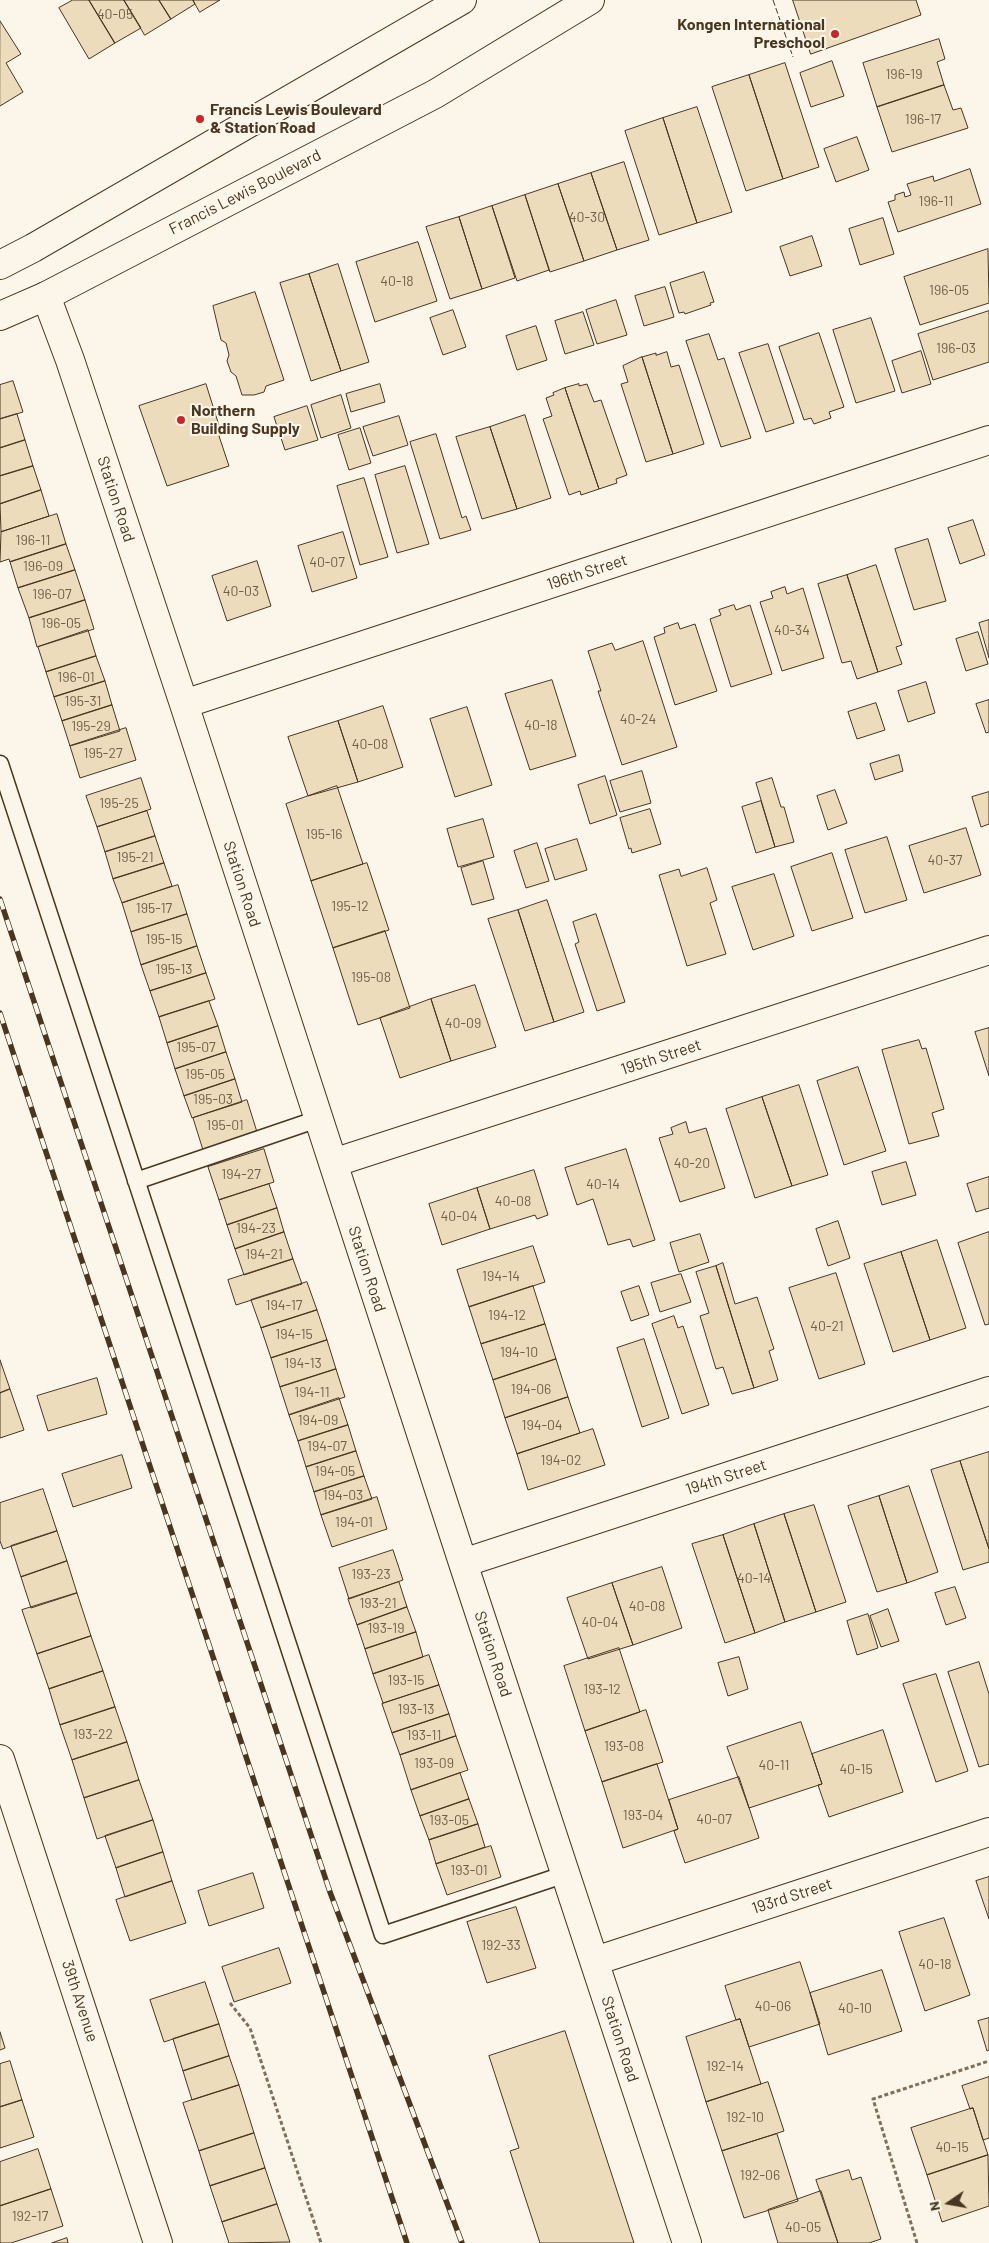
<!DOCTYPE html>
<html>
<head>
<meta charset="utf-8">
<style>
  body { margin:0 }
  #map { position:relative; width:989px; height:2243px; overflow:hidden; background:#fbf6e9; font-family:Barlow,sans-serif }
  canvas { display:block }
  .north { position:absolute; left:924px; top:2178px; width:50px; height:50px; -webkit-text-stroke:4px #fbf6e9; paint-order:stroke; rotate:258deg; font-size:14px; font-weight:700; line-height:20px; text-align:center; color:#4a3520 }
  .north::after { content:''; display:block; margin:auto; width:18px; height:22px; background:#4a3520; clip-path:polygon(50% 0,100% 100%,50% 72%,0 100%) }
</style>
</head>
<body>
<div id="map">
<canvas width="989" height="2243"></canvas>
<div class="north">N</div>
</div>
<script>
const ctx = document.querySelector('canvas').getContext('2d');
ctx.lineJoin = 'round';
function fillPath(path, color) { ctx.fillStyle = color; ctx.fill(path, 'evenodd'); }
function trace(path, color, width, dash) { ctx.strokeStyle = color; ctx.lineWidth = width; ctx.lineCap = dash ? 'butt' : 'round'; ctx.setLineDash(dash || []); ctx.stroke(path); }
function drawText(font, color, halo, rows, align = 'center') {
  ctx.font = font + ' Barlow,sans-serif'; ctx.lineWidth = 4; ctx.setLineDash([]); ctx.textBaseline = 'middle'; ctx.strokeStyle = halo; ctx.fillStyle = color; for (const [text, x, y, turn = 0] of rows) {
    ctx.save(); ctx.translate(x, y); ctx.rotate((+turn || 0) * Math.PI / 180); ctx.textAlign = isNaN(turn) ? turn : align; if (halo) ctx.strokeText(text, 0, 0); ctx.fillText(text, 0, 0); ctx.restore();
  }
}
const building = new Path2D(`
  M73,0H89L115,43L89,59L59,8Z
  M89,0H124L141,28L115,43Z
  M124,0H159L171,19L145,35Z
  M159,0H193L195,4L171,19Z
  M193,0H220L200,12Z
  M793,0H916L921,15L811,54Z
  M0,21L21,54L6,63L23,92L0,106Z
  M939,39L945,59L937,62L944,85L877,107L863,63Z
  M832,61L844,96L811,107L800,73Z
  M785,63L819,167L783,179L749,75Z
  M749,75L783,179L746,191L712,87Z
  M944,85L953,110L961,108L968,128L892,152L877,107Z
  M697,107L732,212L697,223L663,118Z
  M663,118L697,223L659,235L625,131Z
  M857,137L869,170L836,182L824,149Z
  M624,162L649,240L617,250L591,173Z
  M970,169L981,204L898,232L888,202L895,200V195L904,192L905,197L911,195L907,184L933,176L934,181Z
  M591,173L617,250L584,261L558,184Z
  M558,184L584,261L550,272L525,195Z
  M525,195L549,270L517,281L492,206Z
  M492,206L515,278L482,289L459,217Z
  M459,217L482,289L450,299L426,227Z
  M883,218L894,254L860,265L849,229Z
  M812,236L822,266L790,276L780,247Z
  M418,242L437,301L375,322L356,262Z
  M988,249L989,303L920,325L904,277Z
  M338,264L369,362L341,371L309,274Z
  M704,272L714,302L710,303L711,305L685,314L684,312L679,313L670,283Z
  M309,274L341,371L311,381L280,283Z
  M665,287L674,317L644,326L635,296Z
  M255,292L284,380L266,386L264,392L254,395H242L236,376L231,372L227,361L229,355L226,343L221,340L213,306Z
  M616,300L627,335L597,344L586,310Z
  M453,310L466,347L443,355L430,318Z
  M989,311V362L933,380L918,334Z
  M583,312L594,345L565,354L555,321Z
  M871,318L895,391L856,403L833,330Z
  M536,326L547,360L517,370L506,336Z
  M819,333L844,407L829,412L831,418L814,424L811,418L804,420L779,347Z
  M709,334L718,360L724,358L751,438L721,447L686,341Z
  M768,344L794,423L766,432L739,353Z
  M921,351L931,384L902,393L892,361Z
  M667,352L671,367L679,365L704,444L673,454L642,357L656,353V355Z
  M642,357L673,454L646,462L621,384L628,382L623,366Z
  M13,381L23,412L0,419V385Z
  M206,384L222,435L219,436L229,466L167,486L139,406Z
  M380,384L385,402L351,412L346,394Z
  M579,384V386L587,384L594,402L601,400L627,475L616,479L617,483L599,489L565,388Z
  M565,388L599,489L581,495L580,491L569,495L543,419L552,416L546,398L554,395L553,393Z
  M341,395L351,428L321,438L311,405Z
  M307,406L318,440L285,450L274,417Z
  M17,414L25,440L0,448V419Z
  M525,415L551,498L517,509L490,427Z
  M399,416L408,445L373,456L363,427Z
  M490,427L517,509L482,519L456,437Z
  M360,428L371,463L349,470L338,435Z
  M436,434L462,518L466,516L471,530L440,539L410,442Z
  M25,440L33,466L0,476V448Z
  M33,466L41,490L0,504V476Z
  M405,466L429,544L397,553L375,475Z
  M364,478L388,557L360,565L337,486Z
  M41,490L49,516L1,532L0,504Z
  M57,514L66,544L10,562L9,559L0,562L1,532Z
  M973,520L985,555L960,564L948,528Z
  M343,532L357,578L312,592L298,546Z
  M928,539L946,601L914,610L895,549Z
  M66,544L75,570L18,588L10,562Z
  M257,561L271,606L227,621L212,576Z
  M876,565L902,645L896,647L902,664L878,672L847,575Z
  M75,570L85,600L29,618L18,588Z
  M847,575L878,672L857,679L851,661L842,663L818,584Z
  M785,587L787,594L803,588L824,658L782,671L760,602L773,598L771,592Z
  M85,600L94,629L37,647L29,618Z
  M734,605L736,610L750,605L772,674L731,687L710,619L721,615L719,610Z
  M989,620V658L979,623Z
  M678,623L680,629L695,624L717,691L675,705L654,637L665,633L664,628Z
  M88,630L96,656L46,672L38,647Z
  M978,632L988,664L966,671L956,639Z
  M643,641L677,747L622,765L598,691H601L588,651L612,643L615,650Z
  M96,656L105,681L54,697L46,672Z
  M552,680L576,756L530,770L505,694Z
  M105,681L112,705L62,721L54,697Z
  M926,682L935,713L908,722L898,691Z
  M989,700V732L986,733L976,704Z
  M876,703L885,730L857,739L848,712Z
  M112,705L120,731L70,746L62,721Z
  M383,706L403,767L358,782L338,721Z
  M467,707L492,785L455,797L430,719Z
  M338,721L358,782L308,796L288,737Z
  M126,728L136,760L80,778L70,746Z
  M899,755L903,771L875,780L870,764Z
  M642,771L651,803L620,812L610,781Z
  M605,776L617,815L590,824L578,785Z
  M141,778L151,809L97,827L86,796Z
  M772,778L781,807H784L794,842L775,847L756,783Z
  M337,786L363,864L311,881L286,804Z
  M835,790L847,823L828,830L817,796Z
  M989,792V824L981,827L972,797Z
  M761,801L775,847L756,853L742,807Z
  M650,809L661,844L632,853L631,848L629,849L620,818Z
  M147,811L155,836L105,852L97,827Z
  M483,819L494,857L458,867L447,829Z
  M966,828L981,875L924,893L909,846Z
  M155,836L164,863L113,879L105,852Z
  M887,837L907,900L865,913L845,850Z
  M577,839L587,870L555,880L545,849Z
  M537,843L549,881L526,888L514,851Z
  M832,853L853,918L812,931L791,867Z
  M483,861L494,899L472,905L461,868Z
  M164,863L172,886L122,903L113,879Z
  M367,863L389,930L333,948L311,881Z
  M707,868L717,900L710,903L726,954L687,966L659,875L679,869L681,876Z
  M774,874L794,936L753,950L732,887Z
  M178,885L187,914L131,932L122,903Z
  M547,900L584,1012L554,1022L518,910Z
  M518,910L554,1022L525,1031L488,919Z
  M187,914L197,946L141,965L131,932Z
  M596,914L625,1002L597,1011L575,944L579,942L573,922Z
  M385,931L410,1008L358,1025L333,948Z
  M197,946L206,973L150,991L141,965Z
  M206,973L215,999L159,1017L150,991Z
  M475,985L496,1047L451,1061L431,999Z
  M431,999L451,1061L400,1078L380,1018Z
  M209,1001L218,1026L167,1043L159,1017Z
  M218,1026L226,1052L175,1069L167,1043Z
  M989,1028V1076L975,1032Z
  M919,1040L922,1049L926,1048L944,1109L932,1113L939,1136L909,1144L882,1050Z
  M226,1052L235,1079L184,1096L175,1069Z
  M858,1067L886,1151L844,1165L817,1081Z
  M235,1079L242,1102L192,1118L184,1096Z
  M799,1085L828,1175L792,1186L762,1097Z
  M762,1097L792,1186L755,1198L726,1109Z
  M247,1100L257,1132L203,1150L193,1118Z
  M686,1122L689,1133L706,1128L725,1188L680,1202L659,1138L673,1134L671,1128Z
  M264,1149L274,1182L219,1200L208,1167Z
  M626,1149L655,1240L633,1247L630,1239L608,1245L593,1199L577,1205L565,1168Z
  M906,1162L916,1195L882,1205L872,1172Z
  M534,1170L548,1215L537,1219L535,1215L490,1229L477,1188Z
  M989,1177V1208L976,1212L967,1184Z
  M269,1184L277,1208L227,1225L219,1200Z
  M477,1188L490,1229L442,1245L429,1204Z
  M277,1208L284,1232L235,1249L227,1225Z
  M838,1221L850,1258L828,1266L816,1229Z
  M284,1232L293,1259L244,1275L235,1249Z
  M989,1232V1324L985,1325L958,1243Z
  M700,1234L709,1262L679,1272L670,1243Z
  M937,1240L966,1328L930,1340L901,1252Z
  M533,1246L545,1282L469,1307L457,1270Z
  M901,1252L930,1340L893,1352L864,1264Z
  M293,1259L302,1284L236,1305L228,1280Z
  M723,1263L735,1304L757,1297L774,1349L769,1351L778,1380L754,1388L716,1266Z
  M716,1266L754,1388L732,1394L723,1367L716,1369L700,1316L709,1313L696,1272Z
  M836,1273L865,1364L819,1379L789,1288Z
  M681,1274L691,1302L660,1312L651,1283Z
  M307,1282L317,1310L261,1328L251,1300Z
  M533,1286L545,1324L481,1344L469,1307Z
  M639,1286L649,1315L631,1321L621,1292Z
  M317,1310L327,1340L271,1358L261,1328Z
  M674,1316L678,1328L683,1326L709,1405L682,1414L652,1324Z
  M545,1324L556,1359L493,1380L481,1344Z
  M644,1339L669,1418L642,1427L617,1348Z
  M327,1340L336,1369L280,1387L271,1358Z
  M556,1359L568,1397L505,1418L493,1380Z
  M0,1360L10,1389L0,1393Z
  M336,1369L345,1397L289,1415L280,1387Z
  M97,1378L107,1414L48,1431L37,1396Z
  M10,1389L24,1430L0,1438V1393Z
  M568,1397L580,1433L517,1454L505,1418Z
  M339,1398L348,1425L298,1441L289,1415Z
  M348,1425L356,1451L306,1467L298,1441Z
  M593,1429L605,1465L528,1490L517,1454Z
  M356,1451L364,1476L314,1492L306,1467Z
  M989,1452V1549L960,1461Z
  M122,1455L132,1488L73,1507L62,1474Z
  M960,1461L989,1549V1562L963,1570L931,1470Z
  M364,1476L372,1499L321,1515L314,1492Z
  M909,1486L938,1572L907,1583L879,1496Z
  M43,1489L57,1531L3,1549L0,1541V1503Z
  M879,1496L907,1583L877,1592L848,1506Z
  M377,1497L387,1529L332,1547L321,1515Z
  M814,1505L846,1602L816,1612L784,1514Z
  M784,1514L816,1612L785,1622L754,1524Z
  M754,1524L785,1622L755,1633L723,1535Z
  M57,1531L67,1561L21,1577L11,1546Z
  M723,1535L755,1633L725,1643L692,1544Z
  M393,1550L403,1580L349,1599L339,1568Z
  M67,1561L77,1593L31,1608L21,1577Z
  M662,1567L682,1628L633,1645L612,1583Z
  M399,1582L407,1607L357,1625L348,1599Z
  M612,1583L633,1645L588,1659L567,1598Z
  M955,1587L966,1618L946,1625L935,1593Z
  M77,1593L91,1636L37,1654L22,1610Z
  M407,1607L416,1632L365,1649L357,1625Z
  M888,1609L899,1641L881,1647L870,1616Z
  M868,1614L878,1648L857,1655L847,1621Z
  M416,1632L423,1657L373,1674L365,1649Z
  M91,1636L103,1671L49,1689L37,1654Z
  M619,1648L640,1712L585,1731L564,1666Z
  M429,1655L439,1685L383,1703L373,1674Z
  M739,1657L748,1689L728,1696L718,1663Z
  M979,1662L989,1694V1764L979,1767L948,1672Z
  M103,1671L115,1707L60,1725L49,1689Z
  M936,1674L968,1771L936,1782L903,1684Z
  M439,1685L449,1714L392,1733L382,1704Z
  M115,1707L127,1742L72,1760L60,1725Z
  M646,1710L663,1762L602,1782L585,1731Z
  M449,1714L456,1736L400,1755L392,1733Z
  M801,1722L822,1784L749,1808L727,1747Z
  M883,1730L903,1792L829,1817L818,1785L822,1784L812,1754Z
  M456,1736L468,1770L411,1790L400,1755Z
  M127,1742L139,1780L84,1798L72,1760Z
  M657,1764L678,1829L623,1848L602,1782Z
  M460,1773L469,1799L420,1816L411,1790Z
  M739,1777L759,1838L685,1863L674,1831L678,1829L669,1800Z
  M139,1780L153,1820L97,1839L84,1798Z
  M469,1799L478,1824L429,1840L420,1816Z
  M153,1820L163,1852L116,1868L105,1836Z
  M478,1824L485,1847L436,1864L429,1840Z
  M491,1846L501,1877L447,1895L436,1864Z
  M163,1852L172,1881L125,1897L116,1868Z
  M253,1873L264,1908L209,1926L198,1891Z
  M989,1877V1919L976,1881Z
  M172,1881L186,1923L130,1941L116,1900Z
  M516,1907L536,1968L487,1983L467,1922Z
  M944,1918L970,1995L925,2011L899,1932Z
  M279,1948L291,1983L234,2002L222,1967Z
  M800,1962L820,2024L749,2047L740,2019L736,2020L725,1986Z
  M882,1970L902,2031L828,2055L810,1993Z
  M205,1982L219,2024L164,2042L150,2000Z
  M989,2018V2050L987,2051L978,2021Z
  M740,2019L761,2084L706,2102L686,2037Z
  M219,2024L229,2056L183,2071L173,2039Z
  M565,2031L634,2243H540L510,2151L519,2148L489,2056Z
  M0,2032L5,2048L0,2050Z
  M229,2056L239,2085L192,2100L183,2071Z
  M10,2061L22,2100L0,2107V2064Z
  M989,2077V2138L983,2140L973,2108L970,2109L962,2086Z
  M768,2082L784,2131L722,2151L706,2102Z
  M239,2085L254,2133L199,2151L183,2103Z
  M22,2100L34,2137L0,2148V2107Z
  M973,2108L988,2155L927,2175L911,2128Z
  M254,2133L265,2168L210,2186L199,2151Z
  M777,2134L798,2201L744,2218L722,2151Z
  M38,2149L51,2189L0,2206V2162Z
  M988,2155L989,2206L942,2222L927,2175Z
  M265,2168L277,2204L222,2222L210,2186Z
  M849,2170L852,2180L861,2177L881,2239L869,2243H838L816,2180Z
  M51,2189L63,2226L11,2243H0V2206Z
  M821,2191L838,2243H778L768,2210Z
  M277,2204L290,2242L229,2243L222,2222Z
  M67,2238L68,2243H52Z`);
fillPath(building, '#ecdcbc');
trace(building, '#4a3520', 1);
const service = new Path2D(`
  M0,764L383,1935L566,1874
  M136,1181L318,1119`);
const minor = new Path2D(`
  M46,296L70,360L184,704L463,1563L687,2243
  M184,704L989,440
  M333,1163L989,950
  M463,1563L989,1391
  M0,1759L158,2243
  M595,1961L989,1832`);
const primary = new Path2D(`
  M0,265L33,248L462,0
  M0,316L46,296L435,94L590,0`);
trace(service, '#4a3520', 19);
trace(minor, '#4a3520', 30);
trace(primary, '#4a3520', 30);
trace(new Path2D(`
  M230,2003L250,2028L321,2243
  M917,2243L873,2099L989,2061`), '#7f6f5c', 3, [4, 2.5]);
trace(service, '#fbf6e9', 16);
trace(minor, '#fbf6e9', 28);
trace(primary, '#fbf6e9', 28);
const rail = new Path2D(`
  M0,899L330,1892L462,2243
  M0,1013L407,2243`);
trace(rail, '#4a3520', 5.5);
trace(rail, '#fbf6e9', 4, [11]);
trace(new Path2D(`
  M773,0L793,57`), '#4a3520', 1, [6, 2.5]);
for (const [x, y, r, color] of [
  [835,34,5,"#c62828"],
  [200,119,5,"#c62828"],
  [181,420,5,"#c62828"]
]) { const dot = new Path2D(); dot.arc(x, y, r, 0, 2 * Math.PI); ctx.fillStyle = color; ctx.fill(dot); trace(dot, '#fbf6e9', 2); }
drawText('14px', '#725f47', null, [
  ["40-05",115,14],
  ["196-19",904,74],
  ["196-17",923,119],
  ["196-11",936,201],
  ["40-30",587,217],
  ["40-18",397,281],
  ["196-05",949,290],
  ["196-03",956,348],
  ["196-11",33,540],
  ["40-07",327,562],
  ["196-09",43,566],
  ["40-03",241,591],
  ["196-07",52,594],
  ["196-05",61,623],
  ["40-34",792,630],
  ["196-01",76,677],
  ["195-31",83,701],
  ["40-24",638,719],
  ["40-18",541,725],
  ["195-29",91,726],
  ["40-08",370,744],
  ["195-27",103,753],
  ["195-25",119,803],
  ["195-16",324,834],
  ["195-21",135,857],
  ["40-37",945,860],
  ["195-12",350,906],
  ["195-17",154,908],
  ["195-15",164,939],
  ["195-13",174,969],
  ["195-08",371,977],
  ["40-09",463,1023],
  ["195-07",196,1047],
  ["195-05",205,1074],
  ["195-03",213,1099],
  ["195-01",225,1125],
  ["40-20",692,1163],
  ["194-27",241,1174],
  ["40-14",603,1184],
  ["40-08",513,1201],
  ["40-04",459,1216],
  ["194-23",256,1228],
  ["194-21",264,1254],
  ["194-14",501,1276],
  ["194-17",284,1305],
  ["194-12",507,1315],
  ["40-21",827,1326],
  ["194-15",294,1334],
  ["194-10",519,1352],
  ["194-13",303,1363],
  ["194-06",531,1389],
  ["194-11",312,1392],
  ["194-09",318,1420],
  ["194-04",542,1425],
  ["194-07",327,1446],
  ["194-02",561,1460],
  ["194-05",335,1471],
  ["194-03",343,1495],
  ["194-01",354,1522],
  ["193-23",371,1574],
  ["40-14",754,1578],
  ["193-21",378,1603],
  ["40-08",647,1606],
  ["40-04",600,1622],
  ["193-19",386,1628],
  ["193-15",406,1680],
  ["193-12",602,1689],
  ["193-13",416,1709],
  ["193-22",93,1734],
  ["193-11",424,1735],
  ["193-08",624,1746],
  ["193-09",434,1763],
  ["40-11",774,1765],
  ["40-15",856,1769],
  ["193-04",643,1815],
  ["40-07",714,1819],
  ["193-05",449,1820],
  ["193-01",469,1870],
  ["192-33",501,1945],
  ["40-18",935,1964],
  ["40-06",773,2006],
  ["40-10",855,2008],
  ["192-14",725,2066],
  ["192-10",745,2117],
  ["40-15",952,2147],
  ["192-06",760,2175],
  ["192-17",30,2216],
  ["40-05",803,2227]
]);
drawText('bold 16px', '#4a3520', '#fbf6e9', [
  ["Kongen International",825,25,"right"],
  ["Preschool",825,43,"right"],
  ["Francis Lewis Boulevard",210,110],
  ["& Station Road",210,128],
  ["Northern",191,411],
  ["Building Supply",191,429]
], 'left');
drawText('16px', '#4a3520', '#fbf6e9', [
  ["Francis Lewis Boulevard",245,192,-27],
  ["Station Road",116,499,72],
  ["196th Street",587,572,-18],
  ["Station Road",242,884,72],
  ["195th Street",661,1057,-18],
  ["Station Road",367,1269,72],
  ["194th Street",726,1477,-18],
  ["Station Road",493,1654,72],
  ["193rd Street",792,1896,-18],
  ["39th Avenue",80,2001,72],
  ["Station Road",620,2039,72]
]);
</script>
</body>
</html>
